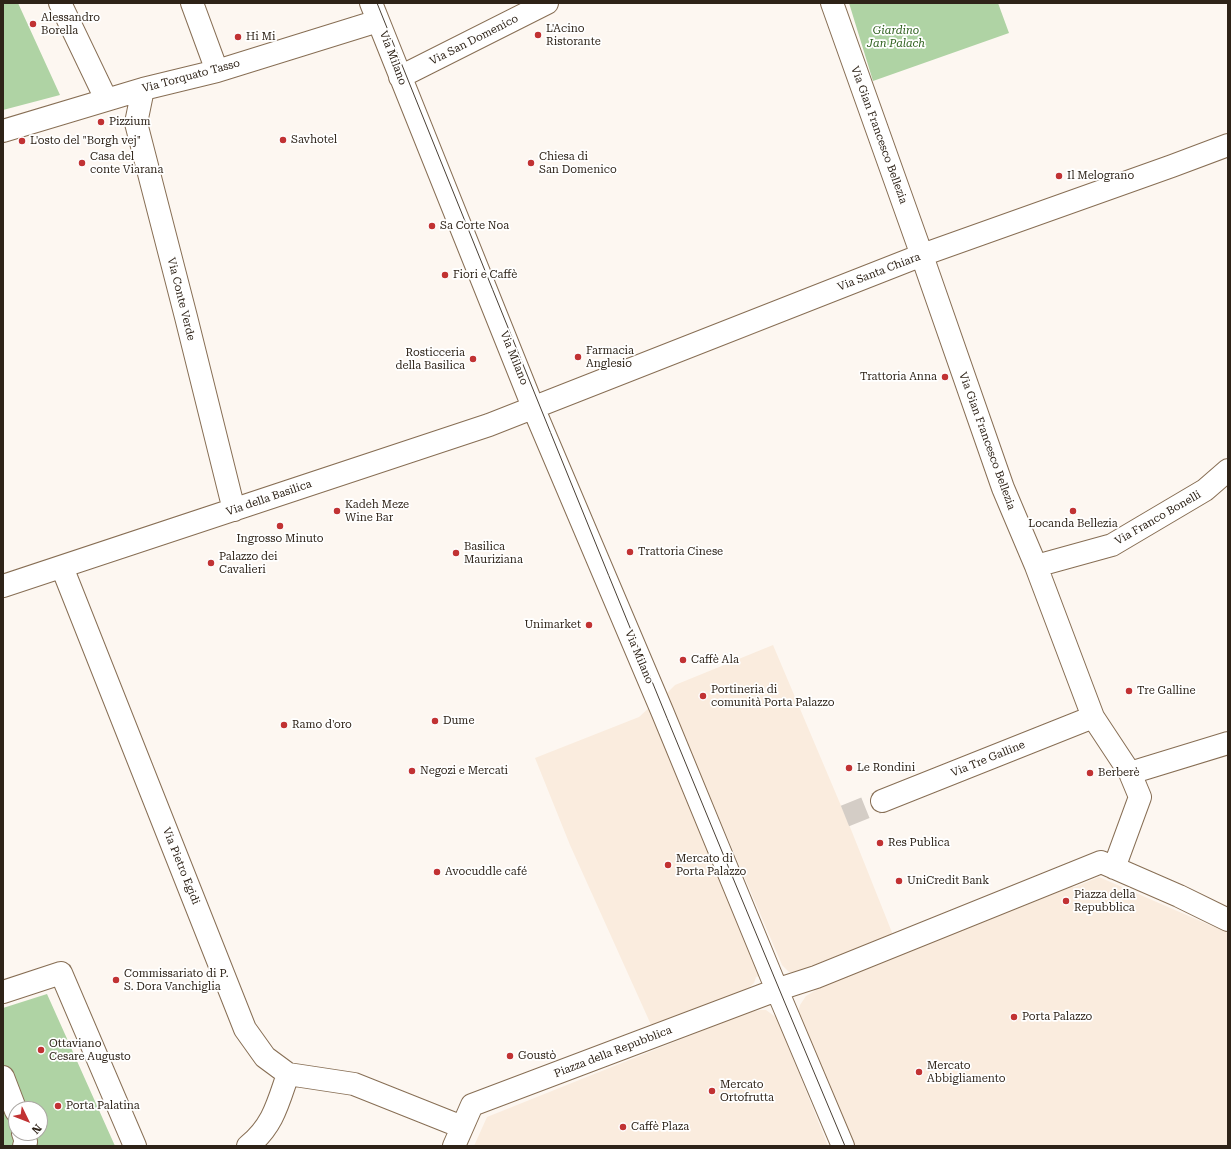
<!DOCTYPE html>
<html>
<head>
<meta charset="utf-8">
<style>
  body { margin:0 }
  #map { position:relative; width:1231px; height:1149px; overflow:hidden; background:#fdf7f1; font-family:"Roboto Serif",serif }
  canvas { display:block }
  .frame { position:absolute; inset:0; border:4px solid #2e2318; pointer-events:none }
  .north { position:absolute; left:8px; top:1101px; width:40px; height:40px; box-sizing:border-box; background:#fff; border:1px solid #aba7a3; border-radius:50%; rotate:133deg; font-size:11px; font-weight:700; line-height:16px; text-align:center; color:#2e2318 }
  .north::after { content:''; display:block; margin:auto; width:14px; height:18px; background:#c13233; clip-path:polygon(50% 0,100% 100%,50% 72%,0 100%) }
</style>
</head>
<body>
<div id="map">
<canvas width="1231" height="1149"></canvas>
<div class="frame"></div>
<div class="north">N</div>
</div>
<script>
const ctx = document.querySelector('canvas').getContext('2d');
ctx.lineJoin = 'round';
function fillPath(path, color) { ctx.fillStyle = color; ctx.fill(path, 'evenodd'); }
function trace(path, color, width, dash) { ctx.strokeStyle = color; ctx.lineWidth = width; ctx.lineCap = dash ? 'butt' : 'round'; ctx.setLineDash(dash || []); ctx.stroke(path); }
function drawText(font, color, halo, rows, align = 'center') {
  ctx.font = font + ' "Roboto Serif",serif'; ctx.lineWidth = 3.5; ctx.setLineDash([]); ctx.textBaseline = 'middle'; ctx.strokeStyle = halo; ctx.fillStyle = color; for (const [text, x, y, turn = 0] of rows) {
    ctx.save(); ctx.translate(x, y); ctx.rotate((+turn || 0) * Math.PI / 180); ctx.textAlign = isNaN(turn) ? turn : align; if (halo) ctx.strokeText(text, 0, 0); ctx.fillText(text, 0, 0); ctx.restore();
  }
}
fillPath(new Path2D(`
  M773,645L850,827L893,935L796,973L789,972L782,965L666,694L675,685Z
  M650,707L762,975L756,977L754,983L745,991L652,1027L570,845L535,758L639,717Z
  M1099,877L1228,933V1146H853L798,1013L800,1005L806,996L816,990V989L1071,887H1075Z
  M761,1010H766L777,1018L828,1146H474L487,1117L749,1012Z`), '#faecde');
fillPath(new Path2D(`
  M3,3H18L60,95L3,110Z
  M849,3H998L1009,33L873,81Z
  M47,994L115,1146H3V1008ZM16,1109H40V1133H16Z`), '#afd3a4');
trace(new Path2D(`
  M845,816L882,801`), '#d4cdc6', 22, [22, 11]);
const minor = new Path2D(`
  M60,3L106,99
  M192,3L217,71
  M371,3L533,407L662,711L777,990L843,1146
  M832,3L920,250L1003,488L1036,566L1093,717L1130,773L1140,797L1114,868
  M400,77L547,3
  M143,89L136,123L186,317L234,510
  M3,131L143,89L217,71L378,21
  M1036,566L1112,545L1205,490L1228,470
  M62,567L245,1029L265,1057L288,1074L354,1084L462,1127
  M3,586L489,425L922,255L1172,166L1228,145
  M1130,773L1228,743
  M882,801L1093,717
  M3,992L61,973L135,1146
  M3,1077L16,1111
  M23,1133L26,1142L24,1146
  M248,1146C273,1126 278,1103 288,1074
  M454,1146L472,1105L779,989L816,977L1101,862L1179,896L1228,920`);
trace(minor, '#876e54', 24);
trace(minor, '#fff', 22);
trace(new Path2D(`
  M377,3C531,385 685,767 845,1146`), '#4a4035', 1);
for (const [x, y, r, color] of [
  [33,24,4,"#c13233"],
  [538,35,4,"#c13233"],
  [238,37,4,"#c13233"],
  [101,122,4,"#c13233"],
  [283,140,4,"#c13233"],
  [22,141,4,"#c13233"],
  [82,163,4,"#c13233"],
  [531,163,4,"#c13233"],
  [1059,176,4,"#c13233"],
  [432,226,4,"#c13233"],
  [445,275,4,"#c13233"],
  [578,357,4,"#c13233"],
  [473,359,4,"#c13233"],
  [945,377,4,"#c13233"],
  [337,511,4,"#c13233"],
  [1073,511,4,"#c13233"],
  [280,526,4,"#c13233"],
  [630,552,4,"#c13233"],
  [456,553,4,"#c13233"],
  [211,563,4,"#c13233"],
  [589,625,4,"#c13233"],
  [683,660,4,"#c13233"],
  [1129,691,4,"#c13233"],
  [703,696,4,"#c13233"],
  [435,721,4,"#c13233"],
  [284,725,4,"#c13233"],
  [849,768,4,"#c13233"],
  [412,771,4,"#c13233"],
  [1090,773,4,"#c13233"],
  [880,843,4,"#c13233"],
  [668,865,4,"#c13233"],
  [437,872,4,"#c13233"],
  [899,881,4,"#c13233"],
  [1066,901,4,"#c13233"],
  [116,980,4,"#c13233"],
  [1014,1017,4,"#c13233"],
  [41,1050,4,"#c13233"],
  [510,1056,4,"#c13233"],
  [919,1072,4,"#c13233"],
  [712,1091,4,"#c13233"],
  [58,1106,4,"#c13233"],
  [623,1127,4,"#c13233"]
]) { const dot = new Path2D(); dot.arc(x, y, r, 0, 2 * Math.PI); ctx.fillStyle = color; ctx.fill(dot); trace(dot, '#fff', 1.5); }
drawText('11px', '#2e2318', '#fff', [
  ["Alessandro",41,18],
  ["Borella",41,31],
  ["L'Acino",546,29],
  ["Ristorante",546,42],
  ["Hi Mi",246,37],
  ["Pizzium",109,122],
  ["Savhotel",291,140],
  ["L'osto del \"Borgh vej\"",30,141],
  ["Casa del",90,157],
  ["conte Viarana",90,170],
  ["Chiesa di",539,157],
  ["San Domenico",539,170],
  ["Il Melograno",1067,176],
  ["Sa Corte Noa",440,226],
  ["Fiori e Caffè",453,275],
  ["Farmacia",586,351],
  ["Anglesio",586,364],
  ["Rosticceria",465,353,"right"],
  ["della Basilica",465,366,"right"],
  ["Trattoria Anna",937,377,"right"],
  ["Kadeh Meze",345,505],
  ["Wine Bar",345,518],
  ["Locanda Bellezia",1073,524,"center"],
  ["Ingrosso Minuto",280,539,"center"],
  ["Basilica",464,547],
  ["Mauriziana",464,560],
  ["Trattoria Cinese",638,552],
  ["Palazzo dei",219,557],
  ["Cavalieri",219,570],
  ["Unimarket",581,625,"right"],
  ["Caffè Ala",691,660],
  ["Portineria di",711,690],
  ["comunità Porta Palazzo",711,703],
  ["Tre Galline",1137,691],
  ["Dume",443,721],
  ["Ramo d'oro",292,725],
  ["Le Rondini",857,768],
  ["Negozi e Mercati",420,771],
  ["Berberè",1098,773],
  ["Res Publica",888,843],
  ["Mercato di",676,859],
  ["Porta Palazzo",676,872],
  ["Avocuddle café",445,872],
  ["UniCredit Bank",907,881],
  ["Piazza della",1074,895],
  ["Repubblica",1074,908],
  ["Commissariato di P.",124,974],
  ["S. Dora Vanchiglia",124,987],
  ["Porta Palazzo",1022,1017],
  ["Ottaviano",49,1044],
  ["Cesare Augusto",49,1057],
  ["Goustò",518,1056],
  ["Mercato",927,1066],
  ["Abbigliamento",927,1079],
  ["Mercato",720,1085],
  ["Ortofrutta",720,1098],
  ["Porta Palatina",66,1106],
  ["Caffè Plaza",631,1127]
], 'left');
drawText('italic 11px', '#2f611e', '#fff', [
  ["Giardino",896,31],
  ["Jan Palach",896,44]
]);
drawText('11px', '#2e2318', '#fff', [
  ["Via San Domenico",474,40,-27],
  ["Via Milano",393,58,69],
  ["Via Torquato Tasso",191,76,-15],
  ["Via Gian Francesco Bellezia",879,135,70],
  ["Via Santa Chiara",879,272,-21],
  ["Via Conte Verde",181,299,76],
  ["Via Milano",514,358,68],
  ["Via Gian Francesco Bellezia",987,441,70],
  ["Via della Basilica",269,498,-19],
  ["Via Franco Bonelli",1158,518,-30],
  ["Via Milano",639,657,67],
  ["Via Tre Galline",988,759,-22],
  ["Via Pietro Egidi",181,866,68],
  ["Piazza della Repubblica",613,1052,-21]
]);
</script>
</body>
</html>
